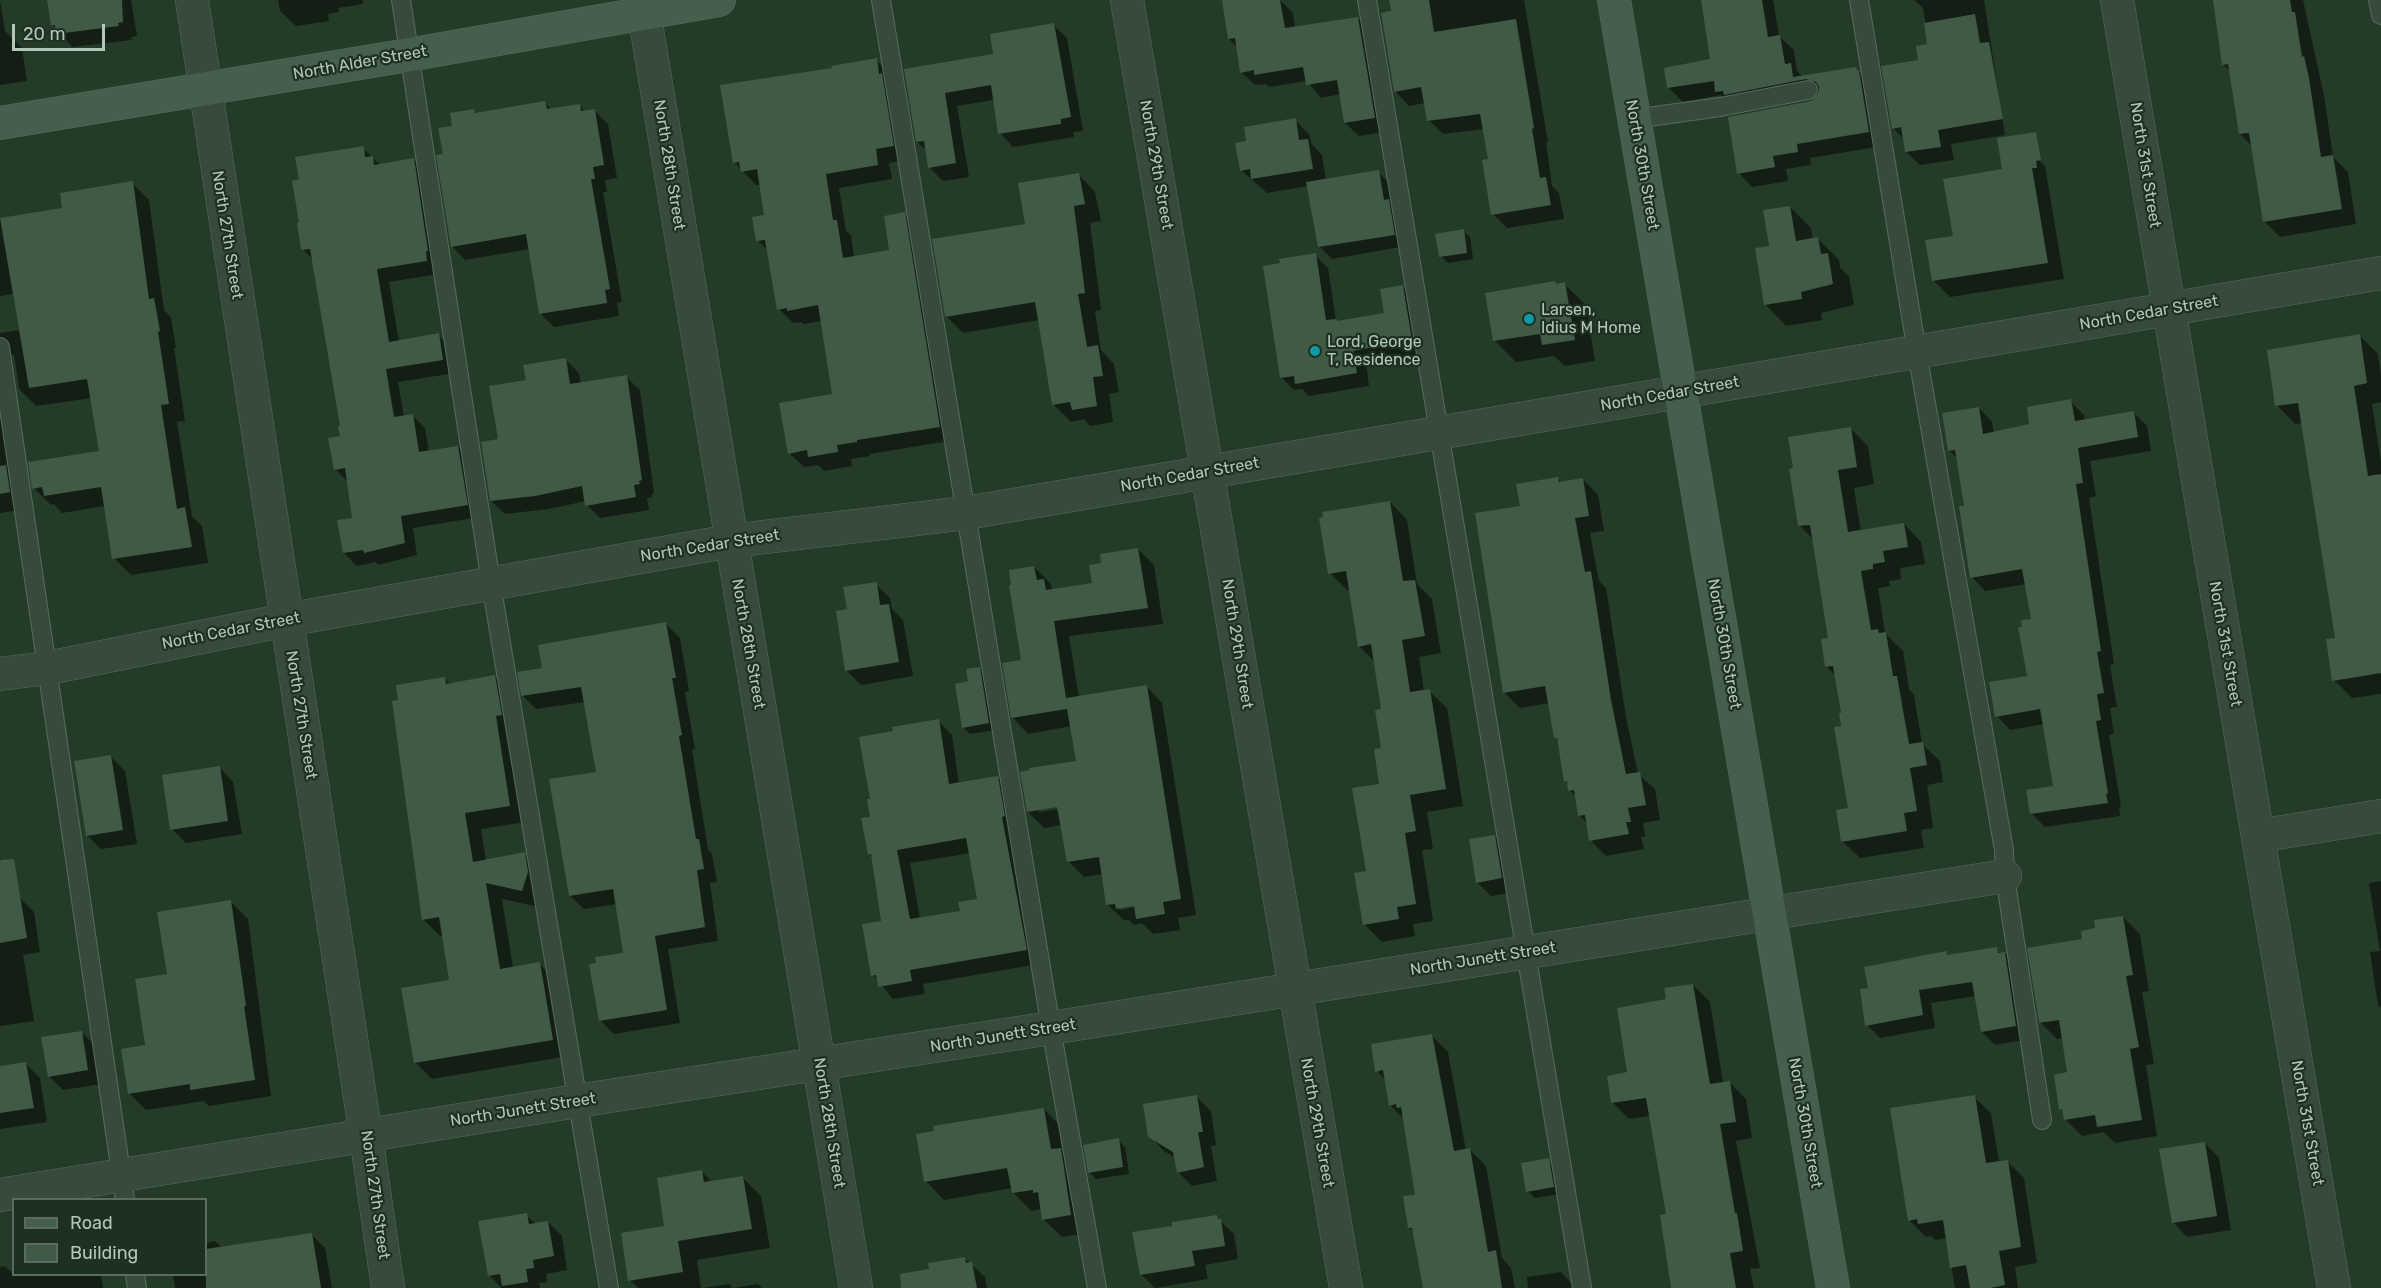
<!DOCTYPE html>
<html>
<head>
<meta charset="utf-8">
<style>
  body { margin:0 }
  #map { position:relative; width:2381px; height:1288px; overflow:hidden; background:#243b28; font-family:Rubik,sans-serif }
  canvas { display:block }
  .legend { position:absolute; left:12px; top:1198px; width:195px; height:78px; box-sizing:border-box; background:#1d3021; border:2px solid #596c5d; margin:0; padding:8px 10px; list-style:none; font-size:18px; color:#b3c7b8 }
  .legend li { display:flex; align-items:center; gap:12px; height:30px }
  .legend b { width:30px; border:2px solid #596c5d }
  .scale { position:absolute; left:12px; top:24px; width:93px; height:27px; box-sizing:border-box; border:3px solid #b3c7b8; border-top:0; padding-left:8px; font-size:18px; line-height:21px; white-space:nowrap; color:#b3c7b8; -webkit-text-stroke:4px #1d3021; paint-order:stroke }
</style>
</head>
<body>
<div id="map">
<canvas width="2381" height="1288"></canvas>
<ul class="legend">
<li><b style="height:8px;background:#465e4c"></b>Road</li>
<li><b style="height:16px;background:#405a46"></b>Building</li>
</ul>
<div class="scale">20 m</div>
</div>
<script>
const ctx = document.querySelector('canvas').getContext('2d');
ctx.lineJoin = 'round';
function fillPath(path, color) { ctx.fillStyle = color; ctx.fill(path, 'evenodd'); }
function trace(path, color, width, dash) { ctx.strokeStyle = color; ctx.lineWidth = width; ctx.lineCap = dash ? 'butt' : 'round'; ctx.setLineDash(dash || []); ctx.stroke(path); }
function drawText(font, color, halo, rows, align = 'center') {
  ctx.font = font + ' Rubik,sans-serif'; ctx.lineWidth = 4.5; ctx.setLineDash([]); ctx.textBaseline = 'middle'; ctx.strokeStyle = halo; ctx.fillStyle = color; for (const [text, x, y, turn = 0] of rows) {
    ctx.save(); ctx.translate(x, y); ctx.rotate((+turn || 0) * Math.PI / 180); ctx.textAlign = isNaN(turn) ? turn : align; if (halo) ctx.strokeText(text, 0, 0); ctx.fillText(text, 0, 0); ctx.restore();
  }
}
fillPath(new Path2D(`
  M49,0H131L137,36L131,37L132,40L72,47L53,25Z
  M278,0H363V4L338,8L339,12L328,14L329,21L296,26L280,11Z
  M1223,0H1280L1293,13L1295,28L1358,18L1371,32L1388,131L1359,136L1345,123L1341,94L1321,98L1307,81L1269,87L1266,84L1255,85L1241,72L1237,47L1229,39Z
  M1390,0H1524L1548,142H1546L1552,186L1559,193L1564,219L1507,228L1493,214L1490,160L1484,129L1443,134L1429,120L1425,103L1409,106L1395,91Z
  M1703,0H1773L1779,36L1794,50L1797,71L1803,77L1855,68L1873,86L1882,146L1810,158L1811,165L1786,169L1788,181L1752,187L1739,173L1824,92L1739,108L1731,105L1721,95L1683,102L1669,88L1712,60Z
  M1914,0H1984L2005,135L1951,144L1954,160L1920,165L1906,152L1904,139L1893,128L1920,61L1929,45L1923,8Z
  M2214,0H2303L2324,95L2333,157L2348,172L2356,224L2280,237L2264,221L2252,146L2240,134L2230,71L2223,64Z
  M0,1L5,31L22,48L27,81L0,85Z
  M1053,25L1067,38L1083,131L1073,132L1074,137L1013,147L1000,133L994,100L957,106L969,177L943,181L929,167L927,151L917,142L906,71L995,56Z
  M876,60L890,74L907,160L889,163L892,179L839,188L846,231L851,235L854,257L891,251L904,214L918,228L954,440L870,454V456L851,459L852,466L824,471L818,465L804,467L789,453L833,395L822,321L803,324L801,322L793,323L779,309L768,251L758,240L766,216L761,185H756L734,162L833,69Z
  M545,103L552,110L579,105L586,112L594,110L608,124L617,178L605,180L607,192H603L622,302L617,303L619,316L554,327L541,314L530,249L465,260L452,246L445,155L454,127L473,110L477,114Z
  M1295,120L1309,134L1311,143L1322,155L1326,180L1378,172L1390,184L1406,246L1332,259L1319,246L1308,186L1267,193L1241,170L1248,142Z
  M363,148L380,165L414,160L426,173L439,274L389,282L399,342L438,335L451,348L455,373L398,382L404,417L412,415L425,428L429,452L458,447L471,460L480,517L413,528L417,555L378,565L375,562L357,566L344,553L354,519L348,482L335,469L342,427L314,261L303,249Z
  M2028,149L2045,166L2064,279L1950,297L1933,280L1955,237L2004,170Z
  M1079,175L1095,192L1101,221L1090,223L1101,310L1095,311L1101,350L1114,364L1119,392L1109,394L1113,422L1090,426L1084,419L1071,422L1054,405L1039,320L963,333L946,316L1027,225Z
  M132,183L149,200L164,310L171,317L176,348H174L185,421L177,422L192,516L202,526L208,563L131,575L114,558L105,506L62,513L54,504L51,505L34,488L100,452L92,398L36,406L19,389L14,354L6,361L26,509L0,513V333L19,330L13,294L0,296V219L64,209Z
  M1790,207L1811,228L1813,240L1818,239L1839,260L1840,268L1849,276L1854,305L1821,313L1822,320L1786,326L1765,304L1771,247Z
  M1463,231L1470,237L1473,259L1448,263L1441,256Z
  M1315,255L1328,268L1336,320L1338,322L1386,314L1403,287L1416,300L1425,353L1366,363L1369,386L1309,396L1302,389L1294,390L1281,377Z
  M1555,283L1557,285L1564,284L1586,305L1595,361L1565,366L1554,356L1516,362L1495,341Z
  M2359,335L2378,354L2381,376V402L2372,404L2381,462V694L2352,698L2334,680L2336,639L2303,423L2295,424L2277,405Z
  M566,360L579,373L581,384L626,377L640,390L654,493L652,494V497L647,498L649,510L600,518L587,505L586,501L549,509L505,514L491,501L499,440L528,381Z
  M2070,401L2084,415L2085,421L2134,413L2147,426L2151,451L2090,461L2096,496L2089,498L2114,664L2110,665L2117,707L2110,708L2114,734L2109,735L2121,807H2119L2120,816L2045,827L2031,813L2054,787L2044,724L2010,730L1997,716L2028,677L2033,620L2026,584L1985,591L1972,577L1965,507L1957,458L1949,450L1979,408L1992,422L1994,433L2031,425Z
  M1850,428L1868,446L1874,484L1854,488L1861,532L1904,524L1921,542L1925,564L1900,568L1901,579L1889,581L1890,586L1878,588L1885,633L1903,651L1909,689L1914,695L1922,744L1940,761L1943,782L1927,785L1933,828L1921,830L1924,848L1860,858L1842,841L1850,809L1843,714L1837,677L1827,667L1830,639L1814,540L1800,526Z
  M1558,479L1562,483L1583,479L1598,495L1604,531L1590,533L1599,581L1606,588L1626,717L1638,774L1655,789L1660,820L1643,823L1645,837H1641L1644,849L1606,856L1590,840L1587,823L1579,815L1577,797L1570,791L1569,785L1565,781L1550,703L1520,708L1505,693L1522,508Z
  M1390,502L1407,520L1417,584L1432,599L1441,653L1419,657L1424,692L1429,691L1447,708L1463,806L1427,812L1433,849L1422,850L1433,921L1413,924L1415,936L1382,942L1364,924L1367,872L1381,785L1383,710L1375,662L1359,646L1350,590H1347L1330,573Z
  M1138,549L1154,565L1163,624L1069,636L1079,698L1147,687L1162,703L1196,915L1178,918L1180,930L1153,934L1142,923L1134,925L1129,920H1124L1108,905L1103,874L1084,877L1068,861L1062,825L1044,828L1028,812L1077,762L1072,726L1028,734L1013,718L1023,661L1034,567L1050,583L1053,591L1093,584L1103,564ZM1065,805V808L1039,812V809ZM1141,903L1142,906L1119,910V907Z
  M876,584L890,598L892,609L903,620L913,676L861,685L847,671L849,611Z
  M666,624L680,638L689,691L685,692L695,749H692L708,850L712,854L717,882L710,883L718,941L668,949L680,1023L614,1034L600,1020L625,954L617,904L584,909L570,896L598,773L585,702L536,709L523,696L544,669Z
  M979,668L986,675L995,730L970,734L963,727L969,683Z
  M495,677L511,694L526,822L481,829L486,861L524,854L541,870L539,907L502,899L513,968L540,964L556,981L569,1056L432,1079L415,1062L450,982L443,935L440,936L423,919L445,679L450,684Z
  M938,721L952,735L959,784L997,777L1011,791L1039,964L923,984L925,994L893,999L873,975L883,922L873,858L869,854L872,800L895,732ZM971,853L979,900L961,912L920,919L910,863Z
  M111,757L125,771L137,844L101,849L87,835Z
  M219,767L233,782L242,834L186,843L172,829Z
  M1494,836L1509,850L1516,892L1491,896L1477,882Z
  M0,856L8,900L20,898L34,912L40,952L23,955L34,1021L0,1026Z
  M2381,881V1008L2378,1005L2370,952L2380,951L2369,883Z
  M231,902L248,919L271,1096L209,1106L204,1101L146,1110L129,1093L147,1047L169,975Z
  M2123,917L2140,934L2149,991L2142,992L2154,1064L2146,1065L2157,1136L2115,1143L2104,1132L2082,1136L2065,1119L2064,1113L2061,1109L2069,1074L2063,1038L2057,1039L2040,1022L2084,940L2097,930Z
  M1996,949L2001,954L2005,953L2018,966L2029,1039L1995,1045L1982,1032L1976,996L1931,1003L1935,1028L1880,1038L1867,1025L1869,989L1945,953L1949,956Z
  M1693,985L1710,1002L1723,1083L1729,1082L1746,1099L1752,1138L1736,1141L1760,1268L1750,1269L1754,1288H1668L1672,1287L1667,1216L1651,1116L1629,1119L1612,1102L1668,1000Z
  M81,1032L96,1046L102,1084L63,1090L49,1076Z
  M1432,1036L1448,1052L1466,1151L1470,1150L1486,1166L1502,1258L1511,1268L1515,1288H1424L1414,1232L1409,1228L1416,1196L1404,1119L1390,1105L1386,1080L1377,1071Z
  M26,1064L40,1078L47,1122L0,1129V1068Z
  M1196,1096L1211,1111L1216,1145L1211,1146L1217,1181L1192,1186L1178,1172L1176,1158L1164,1151L1150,1136Z
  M1974,1097L1991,1113L1999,1162L2007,1161L2024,1178L2037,1263L2015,1267L2018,1288H1955L1947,1238L1935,1240L1931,1236L1926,1237L1909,1220Z
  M1044,1109L1062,1128L1088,1233L1062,1237L1043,1219L1042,1209L1031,1211L1013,1192L1012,1188L944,1200L926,1181Z
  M1118,1140L1125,1147L1129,1174L1096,1179L1090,1173Z
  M2205,1143L2219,1158L2231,1230L2187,1237L2173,1222Z
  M1548,1160L1555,1167L1560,1194L1535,1198L1528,1191Z
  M702,1172L712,1182L742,1177L761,1196L770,1248L697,1260L701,1288H638L630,1280Z
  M526,1215L536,1224L548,1222L562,1236L567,1270L546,1274L547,1282L539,1283L540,1288H502L489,1275Z
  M1216,1217L1234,1234L1238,1259L1205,1265L1208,1279L1155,1288L1141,1274L1174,1227Z
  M311,1234L325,1248L332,1288H175L173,1274H206V1243L215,1241L222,1248Z
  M965,1259L985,1277L987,1288H934Z
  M4,1266L14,1274H101L103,1288H0V1267Z
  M1561,1272L1576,1288H1528L1527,1277Z
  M729,1284L733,1288H702Z
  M758,1284L762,1288H733Z`), '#0007');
fillPath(new Path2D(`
  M47,0H122L123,22L118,23L119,26L56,34L55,25H51Z
  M1222,0H1280L1285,28L1358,17L1375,118L1344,123L1337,80L1306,85L1303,67L1254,75V70L1240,73L1235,38L1228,39Z
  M1389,0H1429L1434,32L1516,19L1534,128L1532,129L1540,178L1546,177L1551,205L1491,215L1482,160L1488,159L1480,114L1427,121L1421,87L1394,92L1381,13L1391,11Z
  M1701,0H1762L1768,37L1780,35L1785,64L1791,63L1793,77L1856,67L1857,71L1859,70L1869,132L1797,144L1798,152L1773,156L1775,167L1737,174L1728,117L1811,101L1818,94L1819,87L1816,82L1806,79L1724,95L1723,91L1715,92L1714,81L1667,88L1664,68L1710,59Z
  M2213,0H2290L2292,12H2295L2302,57L2304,56L2309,78L2321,157L2333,155L2342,209L2263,222L2249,133L2239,134L2228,64L2222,65Z
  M1975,14L1980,43L1989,42L2003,119L1938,130L1941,147L1905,152L1901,127L1892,129L1881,66L1918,60L1916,46L1927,44L1924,23Z
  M1054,23L1071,117L1061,119V124L998,134L991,85L945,93L956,163L928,168L924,141L916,142L904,69L993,54L990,34Z
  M877,58L879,74L882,73L894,146L876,149L878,165L826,174L833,220H837L843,258L889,250L884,216L905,212L940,427L857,440V442L837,445L838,452L808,457L807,450L788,454L779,403L832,394L818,305L787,311V308L777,310L765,240L756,241L752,217L764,215L757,169L741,172L739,162L733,163L720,85L832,68L831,66Z
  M545,101L547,109L580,104L581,111L595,109L604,165L593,167L595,179H591L610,289L605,290L607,303L539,314L526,234L451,247L436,155L443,154L438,128L452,126L450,113L474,109L475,113Z
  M1296,118L1299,140L1308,139L1313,169L1251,179L1250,169L1240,171L1235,143L1246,141L1244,127Z
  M2036,132L2041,160L2036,161L2037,168H2032L2048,263L1932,281L1925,240L1953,236L1943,179L2002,169L1997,138Z
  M364,146L365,157L373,156L374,165L414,158L428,251H426L427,261L377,269L389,342L439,333L443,360L386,369L394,417L413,414L419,452L458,446L468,505L401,516L405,543L364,553L363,550L343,553L337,520L352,518L345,468L334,470L328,438L340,436L338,426H340L310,249L301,250L297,223L299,222L292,181L299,179L295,157Z
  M1379,170L1384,200L1389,199L1395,235L1318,247L1306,182Z
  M1079,173L1085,204L1074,206L1085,293L1078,294L1087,347L1098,345L1103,376L1093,377L1097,406L1072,410L1070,402L1052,405L1035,302L945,317L932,239L1025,224L1018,183Z
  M133,181L149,299L154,298L160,331L158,332L169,404L161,405L177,509L185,507L192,547L112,559L101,487L44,496L42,487L32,489L28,462L99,451L87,379L29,388L0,218L62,208L60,193Z
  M1790,206L1796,241L1818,237L1821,254L1828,253L1833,284L1801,292L1802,299L1764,305L1755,248L1769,246L1763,210Z
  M1464,229L1467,253L1439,257L1435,234Z
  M1316,253L1326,320L1337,319V321L1384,313L1380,289L1403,285L1412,340L1353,351L1357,373L1295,384L1294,376L1280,378L1263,266L1280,263L1279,259Z
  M1555,281L1556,284L1565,282L1575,340L1542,345L1540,334L1493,341L1485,293Z
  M2360,334L2367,383L2354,386L2368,476L2381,474V673L2332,681L2326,639L2335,638L2298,403L2275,406L2267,350Z
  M566,358L570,384L627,375L642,480L639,481L640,484L634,485L636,497L585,506L582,486L535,496L490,501L481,442L498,439L489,386L526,380L523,365Z
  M2071,399L2075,421L2134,411L2138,437L2078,448L2083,483L2076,484L2101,651L2097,652L2104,693L2097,694L2101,720L2096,721L2108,793L2106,794L2108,803L2030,814L2026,790L2053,786L2040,709L1995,717L1989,682L2027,676L2018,627H2022L2021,620L2031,619L2022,569L1970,578L1959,506H1964L1955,450L1948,451L1942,413L1979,407L1983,434L2029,424L2027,407Z
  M1851,427L1857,467L1838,470L1848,532L1904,523L1908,547L1883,551L1885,562L1873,564V569L1861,571L1871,630L1878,629L1879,633L1886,632L1893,676H1897L1909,744L1923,742L1927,765L1910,768L1917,811L1904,813L1907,831L1841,842L1836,810L1848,808L1834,727L1841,726L1839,713H1841L1833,666L1825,667L1821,639L1828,638L1810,525L1798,526L1789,469L1793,468L1788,437Z
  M6,465L10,492L0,494V466Z
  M1558,477L1559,482L1583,478L1589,516L1575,518L1585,572L1591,571L1611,700L1626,774L1640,772L1646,805L1628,808L1631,822H1626L1629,834L1589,841L1585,815L1578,816L1574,790L1568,791L1567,781L1564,782L1557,738H1554L1545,686L1503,693L1475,513L1520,506L1516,484Z
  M1390,501L1403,581L1415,580L1425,636L1402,640L1410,692L1430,689L1446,789L1410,795L1416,831L1405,833L1416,904L1397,907L1399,919L1363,925L1354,873L1366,871L1352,788L1379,784L1374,749L1381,748L1375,710L1381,709L1371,644L1358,647L1346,571L1328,574L1319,518L1323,517L1322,512Z
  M1138,548L1148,608L1054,621L1066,698L1147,685L1181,899L1163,902L1165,914L1136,919L1134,906L1116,909L1115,904L1106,905L1099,857L1067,862L1057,807L1027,812L1020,772L1029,770V768L1076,761L1067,709L1011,718L1002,663L1021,660L1009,585H1011L1009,570L1034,566L1037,580L1044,579L1046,590L1092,583L1089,565L1101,563L1100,554Z
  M877,582L880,605L889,604L899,662L845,671L836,611L847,609L843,587Z
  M666,622L676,678H672L682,735L679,736L696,839H699L704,869L697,870L705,927L655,936L667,1010L599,1021L589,964L596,963L595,957L623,953L613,889L569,896L549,779L596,772L581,687L521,696L517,672L542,668L538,645Z
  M980,667L989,723L962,728L955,684L968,681L966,669Z
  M495,675L502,715L496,716L510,806L465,813L473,862L525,852L528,872L522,891L486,883L500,969L540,962L553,1040L414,1063L401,988L449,980L439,917L422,920L392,701L398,700L396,685L445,677L446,684Z
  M939,719L949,784L998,776L1005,816L1002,817L1027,950L910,970L912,981L878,987L876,975L871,976L862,924L881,921L871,854L868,855L861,818L870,817L867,799H870L859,737L893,731L892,727ZM966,838L977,899L958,902L960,911L910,919L897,850Z
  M111,755L123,830L86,836L74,761Z
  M220,766L228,821L170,830L162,775Z
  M1495,835L1502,878L1476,883L1469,839Z
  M14,859L27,938L0,943V860Z
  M231,900L246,1006H244L255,1080L190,1090V1084L128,1094L121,1049L145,1045L135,979L167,974L157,912Z
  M2123,916L2133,975L2126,976L2139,1047L2130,1049L2142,1120L2097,1127L2095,1115L2064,1120L2062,1109L2059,1110L2054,1075L2067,1072L2059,1020L2039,1023L2027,948L2082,939L2081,931L2095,928L2094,920Z
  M1997,947L1998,953L2005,952L2016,1026L1981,1032L1972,982L1919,990L1923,1015L1865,1026L1860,989L1868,988L1864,967L1946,951L1947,955Z
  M1693,984L1710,1084L1730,1081L1736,1122L1720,1124L1735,1213H1737L1743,1251L1730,1253L1736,1288H1671L1660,1215L1666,1214L1646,1098L1611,1103L1607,1076L1627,1072L1617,1008L1666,999L1664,988Z
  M82,1031L88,1070L48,1077L41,1037Z
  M1432,1034L1454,1151L1470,1148L1488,1252L1496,1250L1502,1288H1423L1412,1228H1408L1403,1196L1415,1195L1401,1107L1397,1108L1396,1104L1389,1106L1383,1070L1375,1072L1371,1044Z
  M26,1062L34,1108L0,1113V1066Z
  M1197,1095L1203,1132H1198L1204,1167L1177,1173L1173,1152L1148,1137L1143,1104Z
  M1975,1095L1986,1163L2008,1160L2021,1247L1999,1251L2005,1285L1990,1288H1970L1966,1265L1950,1268L1943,1220L1918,1224L1917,1219L1908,1221L1890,1108Z
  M1044,1108L1051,1149L1061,1148L1071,1215L1042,1220L1038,1192L1033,1193V1190L1012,1193L1007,1168L924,1182L916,1134L934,1131L933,1126Z
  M1119,1138L1123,1167L1088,1173L1083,1145Z
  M2205,1142L2217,1216L2172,1223L2159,1149Z
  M1549,1158L1554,1187L1526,1192L1521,1163Z
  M702,1170L704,1182L743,1176L752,1229L678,1241L683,1272L628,1281L621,1233L664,1226L657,1178Z
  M527,1213L529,1224L548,1221L554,1256L533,1260L534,1268L526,1269L528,1282L502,1286L500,1274L488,1276L478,1221Z
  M1217,1215L1218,1219H1221L1225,1246L1192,1251L1195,1266L1140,1275L1132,1232L1172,1226V1222Z
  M312,1233L321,1288H206V1249Z
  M965,1257L966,1263L972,1262L977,1288H901L900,1274L929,1269L928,1263Z`), '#405a46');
const lane = new Path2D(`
  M401,0L491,583L609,1288
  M881,0L1051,1028L1097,1288
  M1367,0L1582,1288
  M1859,0L1917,352L2004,850L2005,876L2042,1120
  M2378,0L2381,15
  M1634,119L1720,107L1808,90
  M0,347L125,1200
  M135,1274L137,1288`);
const street = new Path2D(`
  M192,0L366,1136L388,1288
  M642,0L856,1288
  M1127,0L1346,1288
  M2117,0L2334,1288
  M0,674L48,668L286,620L731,541L966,513L2381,273
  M2258,836L2381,816
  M0,1195L577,1101L1051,1028L2005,876`);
const secondary = new Path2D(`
  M1614,0L1833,1288
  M0,123L408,55L719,0`);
trace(lane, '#586c5d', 20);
trace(street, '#586c5d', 34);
trace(secondary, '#586c5d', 34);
trace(lane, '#374b3c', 18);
trace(street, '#374b3c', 33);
trace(secondary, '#465e4c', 33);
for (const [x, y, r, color] of [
  [1529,319,6,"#0f9aa8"],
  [1315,351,6,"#0f9aa8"]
]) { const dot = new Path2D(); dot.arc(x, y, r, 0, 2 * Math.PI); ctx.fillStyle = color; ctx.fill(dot); trace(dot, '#1d3021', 2); }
drawText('16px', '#b3c7b8', '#1d3021', [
  ["North Alder Street",360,63,-10],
  ["North 28th Street",669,165,81],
  ["North 29th Street",1156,165,80],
  ["North 30th Street",1642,165,80],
  ["North 31st Street",2145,165,81],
  ["North 27th Street",227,235,81],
  ["North Cedar Street",2149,313,-10],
  ["North Cedar Street",1670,394,-10],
  ["North Cedar Street",1190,475,-10],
  ["North Cedar Street",710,546,-9],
  ["North Cedar Street",231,631,-11],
  ["North 28th Street",748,644,80],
  ["North 29th Street",1237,644,81],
  ["North 30th Street",1724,644,80],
  ["North 31st Street",2225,644,80],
  ["North 27th Street",301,715,81],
  ["North Junett Street",1483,959,-9],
  ["North Junett Street",1003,1036,-9],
  ["North Junett Street",523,1110,-9],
  ["North 28th Street",829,1123,81],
  ["North 29th Street",1317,1123,80],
  ["North 30th Street",1805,1123,80],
  ["North 31st Street",2307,1123,80],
  ["North 27th Street",375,1195,82]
]);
drawText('16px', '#b3c7b8', '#1d3021', [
  ["Larsen,",1541,310],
  ["Idius M Home",1541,328],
  ["Lord, George",1327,342],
  ["T, Residence",1327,360]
], 'left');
</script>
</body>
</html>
